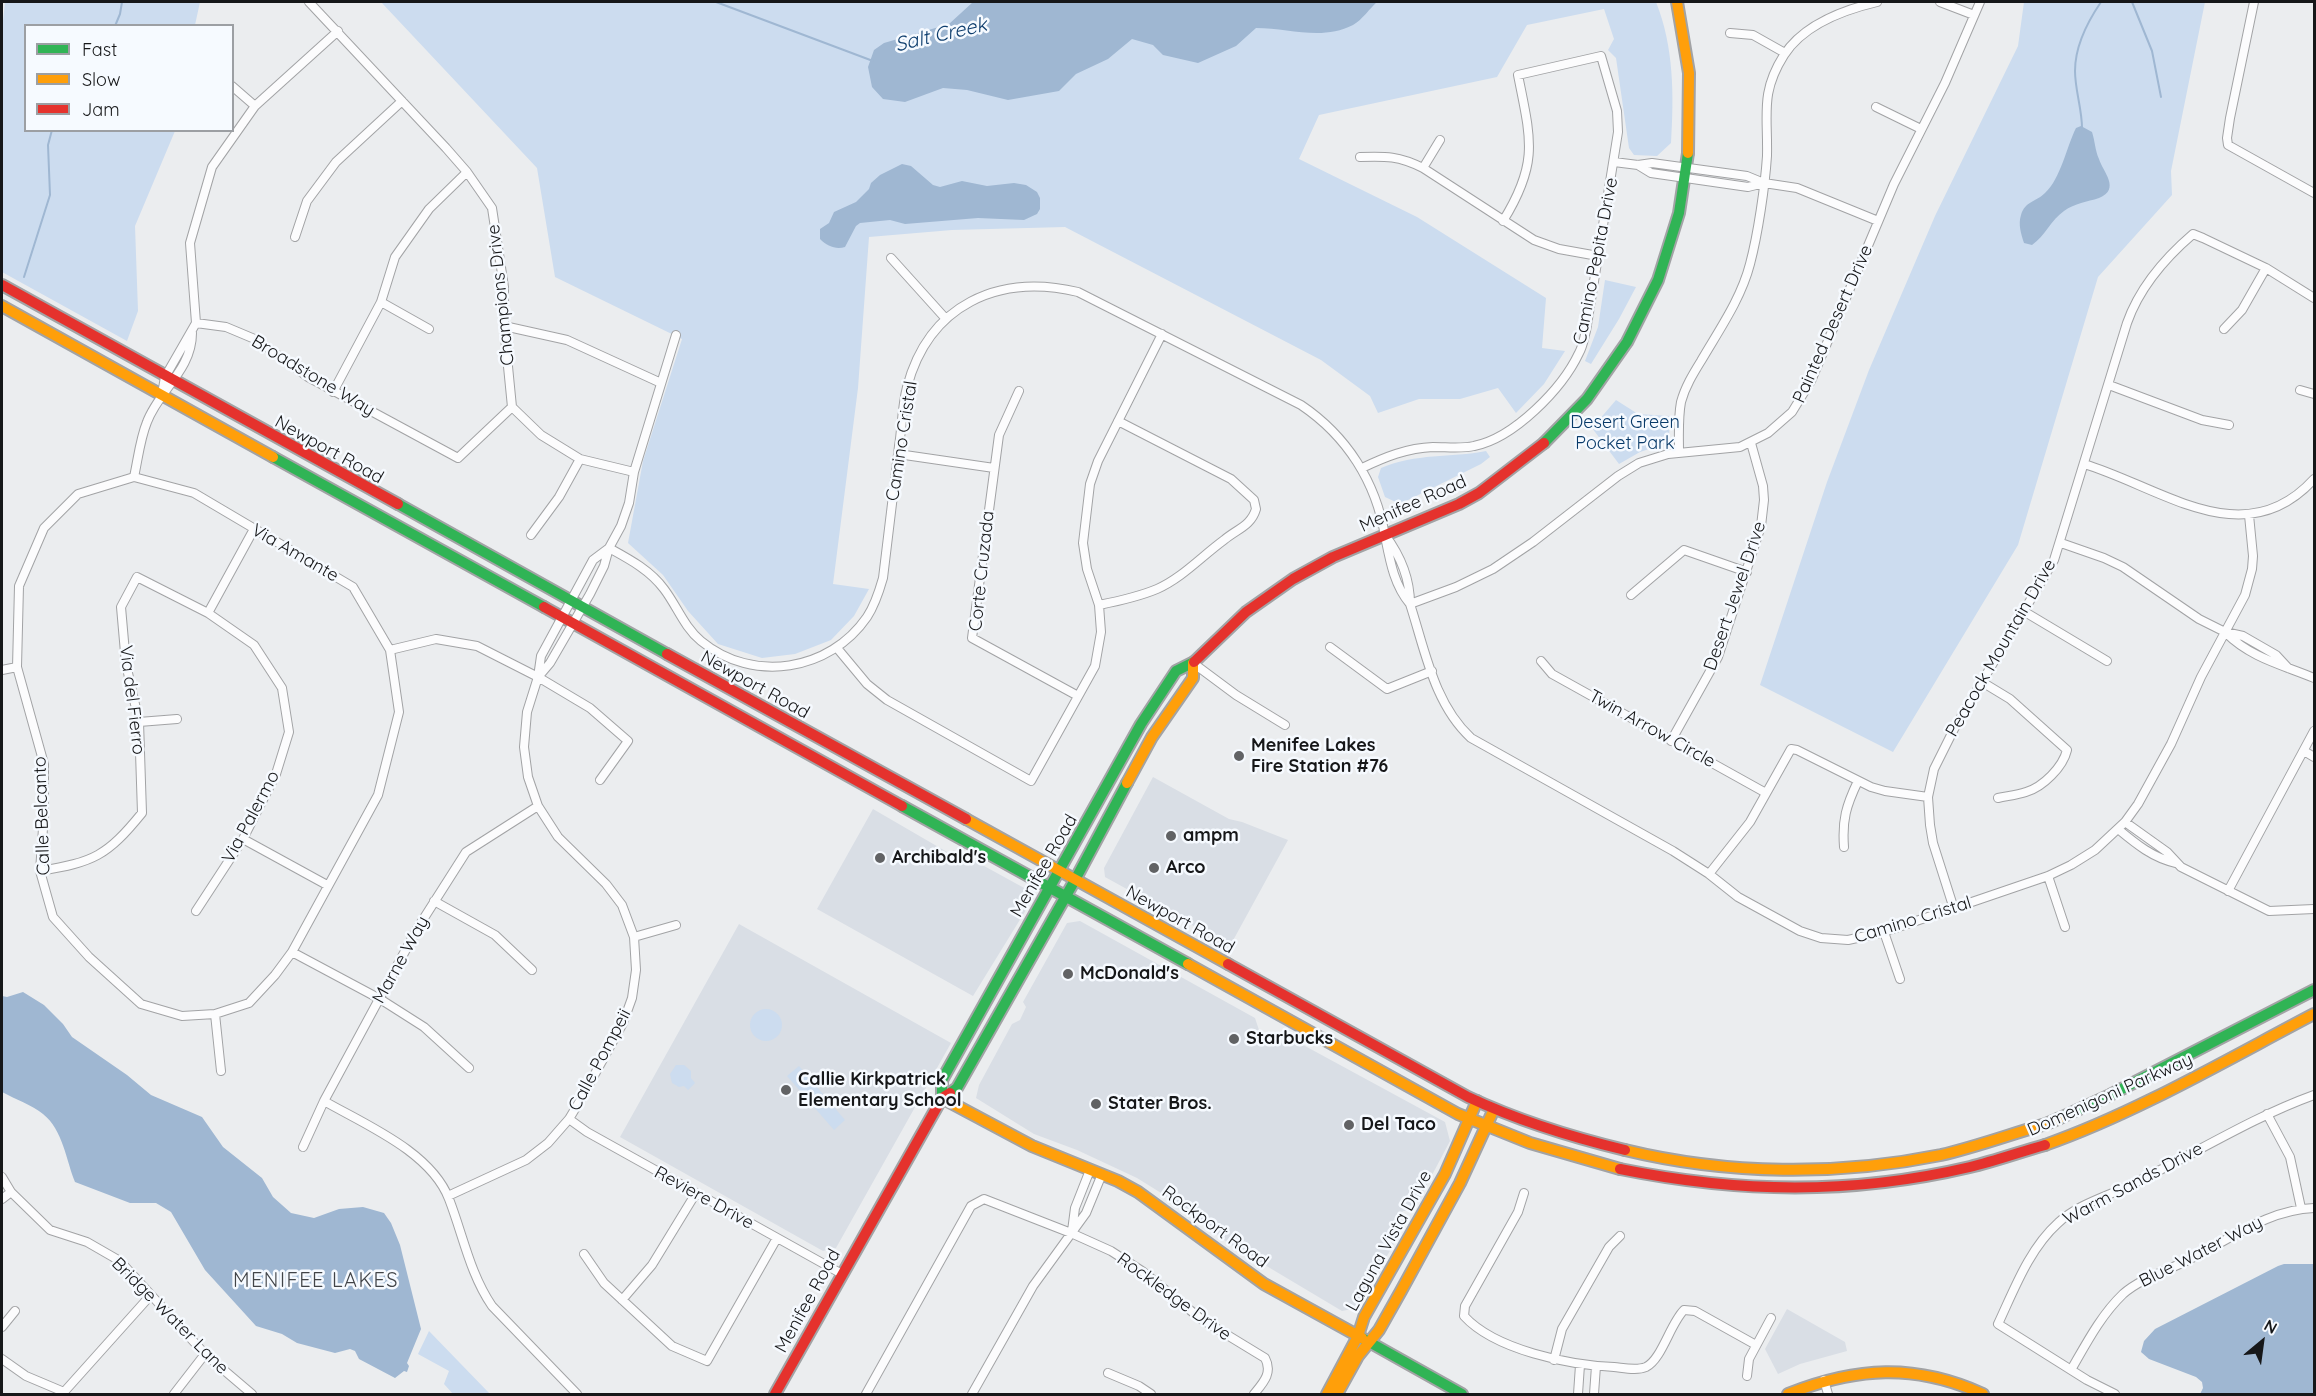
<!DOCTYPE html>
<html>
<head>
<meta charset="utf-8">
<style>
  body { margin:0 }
  #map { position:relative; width:2316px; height:1396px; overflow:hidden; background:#ebedef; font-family:Quicksand,sans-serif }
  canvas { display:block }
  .frame { position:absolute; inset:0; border:3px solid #161719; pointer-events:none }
  .legend { position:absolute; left:24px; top:24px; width:210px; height:108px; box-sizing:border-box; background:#f6faff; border:2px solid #9c9fa3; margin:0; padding:8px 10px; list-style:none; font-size:18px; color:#161719 }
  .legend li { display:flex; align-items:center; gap:12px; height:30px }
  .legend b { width:30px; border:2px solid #9c9fa3 }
  .north { position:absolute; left:2232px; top:1312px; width:60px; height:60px; -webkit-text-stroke:4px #f6faff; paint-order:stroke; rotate:29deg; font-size:16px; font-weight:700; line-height:24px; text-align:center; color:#161719 }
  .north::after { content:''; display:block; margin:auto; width:21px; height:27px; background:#161719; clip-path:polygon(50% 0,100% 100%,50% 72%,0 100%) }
</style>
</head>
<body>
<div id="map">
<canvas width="2316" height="1396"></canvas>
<div class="frame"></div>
<ul class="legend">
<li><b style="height:8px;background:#30b455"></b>Fast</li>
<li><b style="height:8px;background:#ff9f0a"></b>Slow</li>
<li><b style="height:8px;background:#e5322d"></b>Jam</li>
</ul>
<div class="north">N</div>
</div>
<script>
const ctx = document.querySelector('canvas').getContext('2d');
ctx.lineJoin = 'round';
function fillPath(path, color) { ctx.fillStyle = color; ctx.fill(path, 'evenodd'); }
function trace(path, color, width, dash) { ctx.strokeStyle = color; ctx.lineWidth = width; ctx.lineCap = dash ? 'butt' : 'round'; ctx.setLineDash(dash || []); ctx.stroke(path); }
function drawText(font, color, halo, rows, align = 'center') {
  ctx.font = font + ' Quicksand,sans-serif'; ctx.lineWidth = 5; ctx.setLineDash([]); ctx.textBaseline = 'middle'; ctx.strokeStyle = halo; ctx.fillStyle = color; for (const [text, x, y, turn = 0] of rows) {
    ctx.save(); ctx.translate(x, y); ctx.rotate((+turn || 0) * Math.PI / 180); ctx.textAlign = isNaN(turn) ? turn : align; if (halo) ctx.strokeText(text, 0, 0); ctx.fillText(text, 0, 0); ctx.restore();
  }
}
fillPath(new Path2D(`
  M1153,777L1229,819L1242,822L1288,840L1230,946L1105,877L1104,868Z
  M873,809L947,852L955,850L1026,889L1029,905L973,996L817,909Z
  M1080,921L1255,1018L1259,1030L1284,1044L1294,1040L1445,1122L1450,1141L1413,1211H1403L1393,1224L1399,1235L1357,1308L1342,1311L1228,1243L1182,1206L1137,1178L1077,1150L1034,1134L976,1098L979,1085L1012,1024L1020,1020L1026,1007L1023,1002L1067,923Z
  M739,924L951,1043L836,1248L823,1251L620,1137Z
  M1787,1309L1845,1342L1847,1351L1800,1364L1778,1374L1765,1349Z`), '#d9dee5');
fillPath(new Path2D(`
  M5,2H200L195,25L26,26V130L175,131L135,226L138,311L127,341L2,272V30Z
  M381,2H1656C1674,47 1674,95 1671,143L1657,156L1634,155L1629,148L1616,58L1608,50L1614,39L1604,9L1527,25L1497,77L1319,115L1299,159L1417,217L1546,298L1542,348L1565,351L1544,384L1516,413L1498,388L1460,399H1419L1378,413L1370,396L1321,360L1065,227L952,230L869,237L858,388L833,584L869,589L854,616L831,640L795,654L762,658L718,644L688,611L663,575L628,543L643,461L682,339L555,277L537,168Z
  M2024,2H2205L2171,171L2172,195L2098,277L2018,545L1893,752L1760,685L1827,482L1869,370L1935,216L2018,46Z
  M1605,280L1636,287L1619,319L1591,364L1585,361L1598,327Z
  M1616,400L1638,414L1670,416L1669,436L1664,444L1640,452L1619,464L1592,428Z
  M1486,451L1490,457L1481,464L1400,504L1385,497L1378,477L1381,468C1416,453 1450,458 1486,451Z
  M750 1025a16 16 0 1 1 32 0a16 16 0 1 1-32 0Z
  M676,1065H684L691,1071V1078L695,1083L688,1090L684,1086L679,1087L672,1083L670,1074Z
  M799,1066L845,1120L834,1130L787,1076Z
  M429,1331L490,1394H453L444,1384L449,1371L418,1354Z`), '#ccdcef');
fillPath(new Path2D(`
  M973,2H1377C1370,8 1362,20 1353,25C1322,41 1289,28 1256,28L1236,46L1198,63L1163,55L1153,45L1132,39L1108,59L1076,74L1059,91L1008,100L967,90L943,88L905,102L883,99L872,87L868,67L874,50L884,43L949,24Z
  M2081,126L2092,132C2095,141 2095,150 2099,159C2103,172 2121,189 2099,198C2087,202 2075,203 2064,211C2051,220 2045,236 2032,245L2024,243C2021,234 2018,224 2021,215C2025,201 2036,202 2045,193C2061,178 2066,148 2076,128Z
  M902,164L911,166L933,185L940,187L962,181L987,186L1014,183L1026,185L1037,192L1040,198V209L1037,214L1024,220L978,218L905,224L890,220L860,223L856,226L845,247C836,250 827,246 820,239V229L829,223L834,212L856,202L869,189L871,183L880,175Z
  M23,992L44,1005L63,1024L72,1037L127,1075L151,1095L202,1117L223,1147L262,1178L273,1197L291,1213L314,1218L339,1209L363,1207L384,1213L391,1223L400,1245L421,1329L407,1363L409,1366L407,1372L404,1371L395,1378L359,1359L355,1351L350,1349L335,1353L297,1343L282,1334L256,1326L205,1270L171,1212L156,1203H130L75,1182C66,1160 63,1130 43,1114C32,1105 15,1099 2,1092V996L7,997Z
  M2284,1264H2314V1394H2200L2203,1388L2202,1382L2196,1377L2149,1359L2141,1352L2144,1341L2155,1329L2278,1266Z`), '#9fb7d2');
trace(new Path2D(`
  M716,2L873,61
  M2132,2L2152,51L2161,97
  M115,26L120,14L122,2
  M2082,128C2082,109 2075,90 2075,71C2075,47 2088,21 2101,2
  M24,277L50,195L48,145L52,130`), '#9fb7d2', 2);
const street = new Path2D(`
  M309,2L446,148L467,172L492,208L504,287V326L512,407L541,435L580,459L634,472
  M1940,2L1974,15
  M2254,2L2230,118L2227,138L2228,145L2314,193
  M1730,33L1753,35L1785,53
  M232,86L255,106
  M1876,107L1921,129
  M1360,157C1386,156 1399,156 1423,168L1534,240L1559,249L1598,256
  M1614,162L1638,165L1652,163L1747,176L1764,183L1797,188L1878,221
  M1638,165L1651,173L1748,187L1764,183
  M1423,168L1440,140
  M295,237L307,201L336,162L402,101
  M891,258L946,319
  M381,302L429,329
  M196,323L226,327L257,340L308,377L458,458L512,407
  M504,326L567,340L661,383
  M2224,329L2242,310L2266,268
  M2109,385L2202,420L2229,425
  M2300,390L2314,394
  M1019,391L999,435L972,638L1078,696
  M333,392L381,302L395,257L429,209L467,172
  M162,394L165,377L196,323L190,243L212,167L255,106L338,31
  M1679,452C1679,435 1678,418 1681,402C1685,387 1693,374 1701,361C1719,330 1741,299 1750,264C1758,234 1765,186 1767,156C1768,114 1760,93 1784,55C1804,24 1843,10 1877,2
  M898,454L994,468
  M2084,464C2161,487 2244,556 2314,479
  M1362,468C1385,457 1407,448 1433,447C1447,447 1461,449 1474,446C1514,438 1562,389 1579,353C1583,346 1584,338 1586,331L1618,132L1617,111L1601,56L1518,75C1531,140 1539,163 1503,221
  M134,477L194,493L353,587L390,650L399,712L378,795L292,952L275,975L249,1003L215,1014L182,1016L141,1004L89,957L53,917L40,871L44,814V764L17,667L19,586L44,528L78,494Z
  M134,477C138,459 140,439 147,422C159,390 192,370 192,333
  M531,535L559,497L580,459
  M1385,535C1400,555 1410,579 1410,604C1425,650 1434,704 1471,738L1673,851L1709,874L1738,897L1800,931L1821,938L1848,940L1884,932L2048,876L2071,865L2095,850L2125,822L2138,804L2171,744L2201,677L2245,595L2252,569L2253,556L2249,515
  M2061,543L2104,558L2123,567L2199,619L2225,632L2243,636L2276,655L2288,668
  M609,548C629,559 650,570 664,589C677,606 684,627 701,641C753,684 830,671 867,617C875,605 879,592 883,578C888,534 894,490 899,446C902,427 902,406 907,387C929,305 998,273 1078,292L1301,405C1347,436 1376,482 1385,536C1390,561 1394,585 1410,604
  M1631,595L1684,550L1747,572
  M1410,604L1456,587L1493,569L1533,542L1618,476L1639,463L1668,454L1740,447L1768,433L1792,412L1811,381L1894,184L1945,83L1980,2
  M1099,605C1119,601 1138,597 1157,589C1182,578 1202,556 1224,540C1237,529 1251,526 1256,509L1254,500L1231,479L1118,421
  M2025,612L2107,661
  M208,613L254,529
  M2226,633C2251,658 2283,665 2314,678
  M1330,647L1387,689L1432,671
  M837,648L867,684L887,700L1031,781L1095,666L1101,632L1099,605L1087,569L1083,543L1090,484L1098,461L1162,334
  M390,650L436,639L477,646L538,677L590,708L628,741L600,780
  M1541,661L1552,674L1766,793
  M1193,663L1236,695L1285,725
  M2,670L17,667
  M539,676L550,663L590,594L604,566L609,548L621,526L629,503L634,472L676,335
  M1982,682L2010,699L2067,750C2063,767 2043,787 2026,792C2017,795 2007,796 1998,798
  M139,722L177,719
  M1671,741L1718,657L1761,526L1764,500L1763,486L1751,443
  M2304,751L2314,757
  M2125,822L2167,852L2181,867L2269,911L2314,909
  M2118,829C2136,844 2153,858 2176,863
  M243,839L327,885
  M1844,847C1842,820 1846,806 1858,781
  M40,871C94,862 107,856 142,813L139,722L126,664L121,607L137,577L208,613L254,645L282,688L289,732L276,774L243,839L196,911
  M1709,874L1750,822L1791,749L1797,750L1871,787L1885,791L1928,797
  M2048,876L2065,927
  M2228,891L2314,731
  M434,901L495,935L532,970
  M1954,909L1933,843L1930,825L1928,797L1934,769L1954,729L2054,560L2127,323C2139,289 2165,258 2193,234L2203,238L2266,268L2314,298
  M1884,932L1900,979
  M634,937L676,925
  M292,952L380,999L424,1027L469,1068
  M215,1014L221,1071
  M324,1101C366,1125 431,1152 449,1199C463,1235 470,1274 492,1306L577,1394
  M2267,1114L2290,1157L2301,1208
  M569,1119L587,1132L842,1274
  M303,1147L324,1101L417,929L466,852L538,806
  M2,1177L11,1192L50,1230L87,1242L120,1261L205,1354L252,1394
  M1524,1193L1518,1212L1465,1306L1464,1316C1495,1350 1569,1365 1614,1367C1624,1368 1637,1371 1646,1367C1662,1359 1670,1324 1684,1310L1695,1311L1756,1345
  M448,1196L526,1160L548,1143L569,1119L581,1099L623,1023L632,998L636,970L634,937L622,905L606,884L558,837L538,806L528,777L524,747L527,712L538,677L541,656L593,560L609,548
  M2,1199L11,1192
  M1072,1231L1075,1208L1090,1170
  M584,1254L604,1283L672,1346L707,1361L777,1238
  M622,1300L652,1265L696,1193
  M2,1327L15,1311
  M2,1359L26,1376L64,1392L150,1296
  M1554,1360L1562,1329L1609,1247L1620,1236
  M2071,1370C2086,1344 2101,1315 2123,1294C2141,1278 2167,1271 2188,1260C2230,1240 2266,1210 2314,1208
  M1108,1373L1139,1386L1151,1394
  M1747,1376L1749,1359L1771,1318
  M1824,1380L1828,1394
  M174,1394L205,1354
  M866,1394L971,1206L984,1199L1071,1233L1111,1251L1142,1271L1201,1319L1265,1358C1273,1373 1263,1383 1254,1394
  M972,1394L1033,1286L1086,1213L1102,1174
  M1578,1394L1580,1365
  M1594,1394L1596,1366
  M2115,1394L2087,1380L1998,1324C2014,1290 2029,1249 2058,1223C2077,1205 2103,1198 2126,1187C2190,1157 2248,1119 2314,1095`);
const fast = new Path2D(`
  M1544,443L1587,399L1627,342L1658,280L1679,213L1688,153
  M273,457L544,607
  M398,504L667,654
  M902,806L1188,964
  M950,1093L957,1088L1075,880L1127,783
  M942,1098V1080L1141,724L1176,671L1194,662
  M2060,1118L2110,1095L2314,990
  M1362,1338L1462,1394`);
const slow = new Path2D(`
  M1677,2L1689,73L1688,153
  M2,306L273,457
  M1127,783L1152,737L1193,678V663
  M966,819L1228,964
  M1188,964L1458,1114L1530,1143L1620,1169
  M942,1098L1032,1146L1118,1181L1138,1192L1264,1284L1362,1338
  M2045,1145C2136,1113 2228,1059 2314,1014
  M1625,1150C1728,1175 1837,1176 1941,1155C1976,1147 2011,1134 2046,1124L2060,1118
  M1327,1394L1358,1336L1364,1317L1445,1174L1477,1101
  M1337,1394L1358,1356L1379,1330L1401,1291L1460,1183L1494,1109
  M1788,1394C1856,1367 1915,1363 1983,1394`);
const jam = new Path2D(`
  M2,285L398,504
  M544,607L902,806
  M667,654L966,819
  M1194,662L1246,612L1293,579L1333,557L1459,504L1479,493L1544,443
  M1228,964L1468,1097C1519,1121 1571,1137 1625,1150
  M1620,1169C1739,1193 1851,1195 1970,1167C1995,1161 2020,1152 2045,1145
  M775,1394L942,1098L950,1093`);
trace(street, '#a2a3a5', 10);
trace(fast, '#a2a3a5', 14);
trace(slow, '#a2a3a5', 14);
trace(jam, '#a2a3a5', 14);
trace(street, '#fcfcfd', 8);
trace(fast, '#30b455', 10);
trace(slow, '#ff9f0a', 10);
trace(jam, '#e5322d', 10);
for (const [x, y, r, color] of [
  [1239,756,6,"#616264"],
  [1171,836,6,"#616264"],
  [880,858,6,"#616264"],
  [1154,868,6,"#616264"],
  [1068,974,6,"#616264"],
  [1234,1039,6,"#616264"],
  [786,1090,6,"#616264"],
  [1096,1104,6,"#616264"],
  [1349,1125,6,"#616264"]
]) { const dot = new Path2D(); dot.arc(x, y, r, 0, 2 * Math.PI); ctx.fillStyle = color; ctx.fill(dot); trace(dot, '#f6faff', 2); }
drawText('18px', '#161719', '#f6faff', [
  ["Camino Pepita Drive",1596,261,-79],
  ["Champions Drive",501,295,-96],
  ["Painted Desert Drive",1833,324,-66],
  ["Broadstone Way",313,376,31],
  ["Camino Cristal",902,441,-81],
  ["Newport Road",329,450,29],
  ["Menifee Road",1413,504,-24],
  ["Via Amante",295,553,30],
  ["Corte Cruzada",982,571,-84],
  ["Desert Jewel Drive",1735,596,-71],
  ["Peacock Mountain Drive",2001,648,-60],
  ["Newport Road",755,685,29],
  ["Via del Fierro",132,700,83],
  ["Twin Arrow Circle",1652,729,29],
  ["Calle Belcanto",42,816,-92],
  ["Via Palermo",251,817,-62],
  ["Menifee Road",1044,866,-60],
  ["Newport Road",1180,920,29],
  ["Camino Cristal",1913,920,-17],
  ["Marne Way",401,960,-61],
  ["Calle Pompeii",600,1060,-62],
  ["Domenigoni Parkway",2110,1095,-24],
  ["Warm Sands Drive",2133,1184,-28],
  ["Reviere Drive",704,1198,29],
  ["Rockport Road",1215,1227,36],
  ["Laguna Vista Drive",1389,1241,-61],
  ["Blue Water Way",2201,1252,-27],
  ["Rockledge Drive",1174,1297,36],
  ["Menifee Road",808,1301,-61],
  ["Bridge Water Lane",170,1316,45]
]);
drawText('18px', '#083a69', '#f6faff', [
  ["Desert Green",1625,423],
  ["Pocket Park",1625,444]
]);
drawText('bold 18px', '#161719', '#f6faff', [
  ["Menifee Lakes",1251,746],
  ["Fire Station #76",1251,767],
  ["ampm",1183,836],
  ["Archibald's",892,858],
  ["Arco",1166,868],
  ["McDonald's",1080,974],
  ["Starbucks",1246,1039],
  ["Callie Kirkpatrick",798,1080],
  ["Elementary School",798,1101],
  ["Stater Bros.",1108,1104],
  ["Del Taco",1361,1125]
], 'left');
drawText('italic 20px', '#0d3d6d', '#f6faff', [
  ["Salt Creek",941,35,-13]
]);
ctx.letterSpacing = '1.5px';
drawText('20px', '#414448', '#f6faff', [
  ["MENIFEE LAKES",316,1281]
]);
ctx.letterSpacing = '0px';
</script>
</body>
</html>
